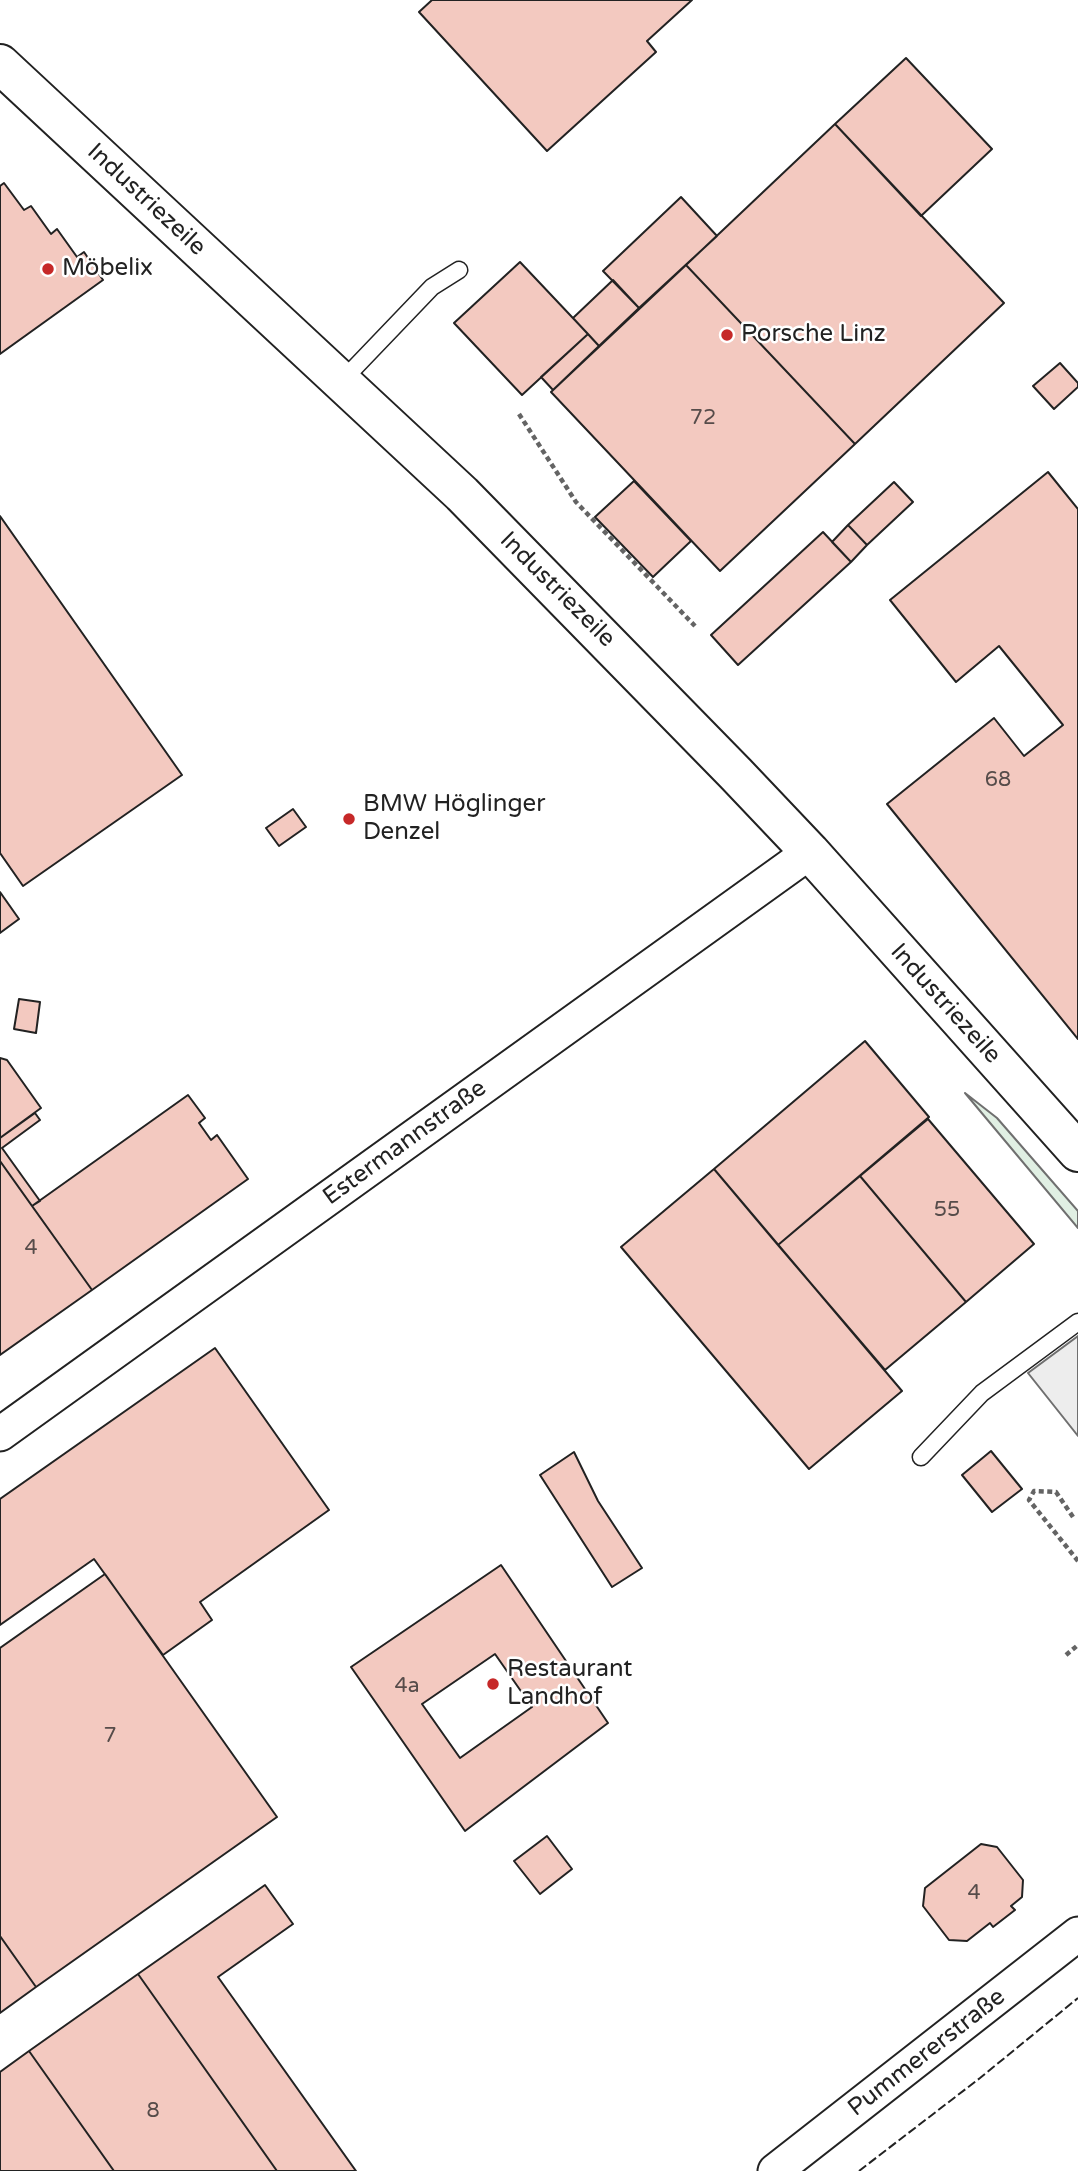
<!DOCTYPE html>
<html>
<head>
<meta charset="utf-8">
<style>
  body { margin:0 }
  canvas { display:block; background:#fff }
</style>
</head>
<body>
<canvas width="1078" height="2171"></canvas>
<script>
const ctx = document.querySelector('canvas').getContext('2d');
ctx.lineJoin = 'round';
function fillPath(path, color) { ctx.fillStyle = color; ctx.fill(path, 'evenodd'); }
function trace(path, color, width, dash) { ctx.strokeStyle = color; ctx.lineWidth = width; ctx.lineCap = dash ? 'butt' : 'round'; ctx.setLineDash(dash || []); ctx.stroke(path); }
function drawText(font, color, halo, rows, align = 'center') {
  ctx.font = font + ' "Varela Round",sans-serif'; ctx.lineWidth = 5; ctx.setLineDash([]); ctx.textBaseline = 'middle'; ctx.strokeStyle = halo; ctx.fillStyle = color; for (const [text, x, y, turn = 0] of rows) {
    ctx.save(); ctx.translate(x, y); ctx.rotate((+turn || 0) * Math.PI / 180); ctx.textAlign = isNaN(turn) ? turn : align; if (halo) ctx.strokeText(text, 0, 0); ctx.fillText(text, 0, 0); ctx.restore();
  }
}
const green = new Path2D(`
  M965,1093L997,1118L1078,1211V1228Z`);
fillPath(green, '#e0efe3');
trace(green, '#6f6f6f', 2);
const parking = new Path2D(`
  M1078,1336V1436L1028,1373Z`);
fillPath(parking, '#ededed');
trace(parking, '#6f6f6f', 2);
const building = new Path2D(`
  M432,0H692L647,41L656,52L547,151L419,12Z
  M906,58L992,149L921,216L835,124Z
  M835,124L1004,303L855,444L686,265Z
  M4,183L24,210L31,206L51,234L57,229L77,257L84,252L103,280L0,354V186Z
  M681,197L717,236L639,308L603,271Z
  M520,262L588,334L522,395L454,323Z
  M686,265L855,444L720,571L551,392Z
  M613,280L639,308L599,346L573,318Z
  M588,334L599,346L553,390L541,377Z
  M1060,363L1078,383V387L1054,409L1033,386Z
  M1048,472L1078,509V1039L887,804L994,718L1024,756L1063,725L999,646L956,682L890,600Z
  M634,481L691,541L653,577L595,517Z
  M894,482L913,502L867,545L848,525Z
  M0,516L182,775L23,886L0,853Z
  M848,525L867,545L851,562L832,542Z
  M823,532L851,562L738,665L711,635Z
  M293,809L306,827L279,846L266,828Z
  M0,892L19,919L0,933Z
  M19,999L40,1002L36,1033L14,1029Z
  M865,1041L929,1117L778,1245L714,1169Z
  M0,1058L7,1060L41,1108L0,1138Z
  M188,1095L205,1118L199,1123L211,1140L217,1135L248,1179L92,1290L32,1206Z
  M35,1113L40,1120L2,1148L40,1201L32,1206L0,1161V1138Z
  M928,1119L1034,1244L966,1302L860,1176Z
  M0,1161L92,1290L0,1355Z
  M714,1169L902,1391L809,1469L621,1247Z
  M860,1176L966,1302L885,1370L778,1245Z
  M215,1348L329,1510L200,1602L212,1620L163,1655L94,1559L0,1625V1499Z
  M991,1451L1022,1489L992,1512L962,1475Z
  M574,1452L598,1501L642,1568L612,1587L540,1475Z
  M501,1565L608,1723L465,1831L351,1667ZM495,1654L532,1707L460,1758L422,1704Z
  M105,1574L277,1817L36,1987L0,1936V1648Z
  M547,1836L572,1869L540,1894L514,1861Z
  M981,1844L997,1847L1023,1880L1022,1897L1011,1906L1015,1910L993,1927L990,1923L967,1941L949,1940L923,1906L925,1888Z
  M265,1885L293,1924L218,1977L356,2171H277L138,1974Z
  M0,1936L36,1987L0,2013Z
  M138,1974L277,2171H114L29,2051Z
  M29,2051L114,2171H0V2072Z`);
fillPath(building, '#f3c9c0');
trace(building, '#222', 2);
const service = new Path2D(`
  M341,382L432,287L459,270
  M921,1457L982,1393L1078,1322`);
const minor = new Path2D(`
  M0,1434L810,852
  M775,2171L1078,1934`);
const secondary = new Path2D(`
  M0,64L462,494L736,774L810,852L1078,1152`);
trace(service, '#222', 19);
trace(minor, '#222', 37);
trace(secondary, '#222', 42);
trace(new Path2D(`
  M519,414L576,502L695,626
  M1073,1517L1056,1492L1034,1491L1029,1500L1078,1561
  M1066,1655L1078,1645`), '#646464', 4.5, [5, 3.5]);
trace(service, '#fff', 16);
trace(minor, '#fff', 33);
trace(secondary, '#fff', 38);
trace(new Path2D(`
  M859,2171L980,2078L1078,1998`), '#222', 2, [9, 3.5]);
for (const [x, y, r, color] of [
  [48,269,7,"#c62828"],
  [727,335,7,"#c62828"],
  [349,819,7,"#c62828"],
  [493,1684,7,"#c62828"]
]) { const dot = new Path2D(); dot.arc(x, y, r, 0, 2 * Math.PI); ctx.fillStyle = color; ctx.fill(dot); trace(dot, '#fff', 2.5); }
drawText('21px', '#564c4a', null, [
  ["72",703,418],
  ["68",998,780],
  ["55",947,1210],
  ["4",31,1248],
  ["4a",407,1686],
  ["7",110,1736],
  ["4",974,1893],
  ["8",153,2111]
]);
drawText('24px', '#222', '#fff', [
  ["Industriezeile",146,200,43],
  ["Industriezeile",557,590,45],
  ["Industriezeile",945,1004,48],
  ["Estermannstraße",405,1143,-36],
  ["Pummererstraße",927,2053,-38]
]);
drawText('24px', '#222', '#fff', [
  ["Möbelix",62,269],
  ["Porsche Linz",741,335],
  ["BMW Höglinger",363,805],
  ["Denzel",363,833],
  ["Restaurant",507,1670],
  ["Landhof",507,1698]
], 'left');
</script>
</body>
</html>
